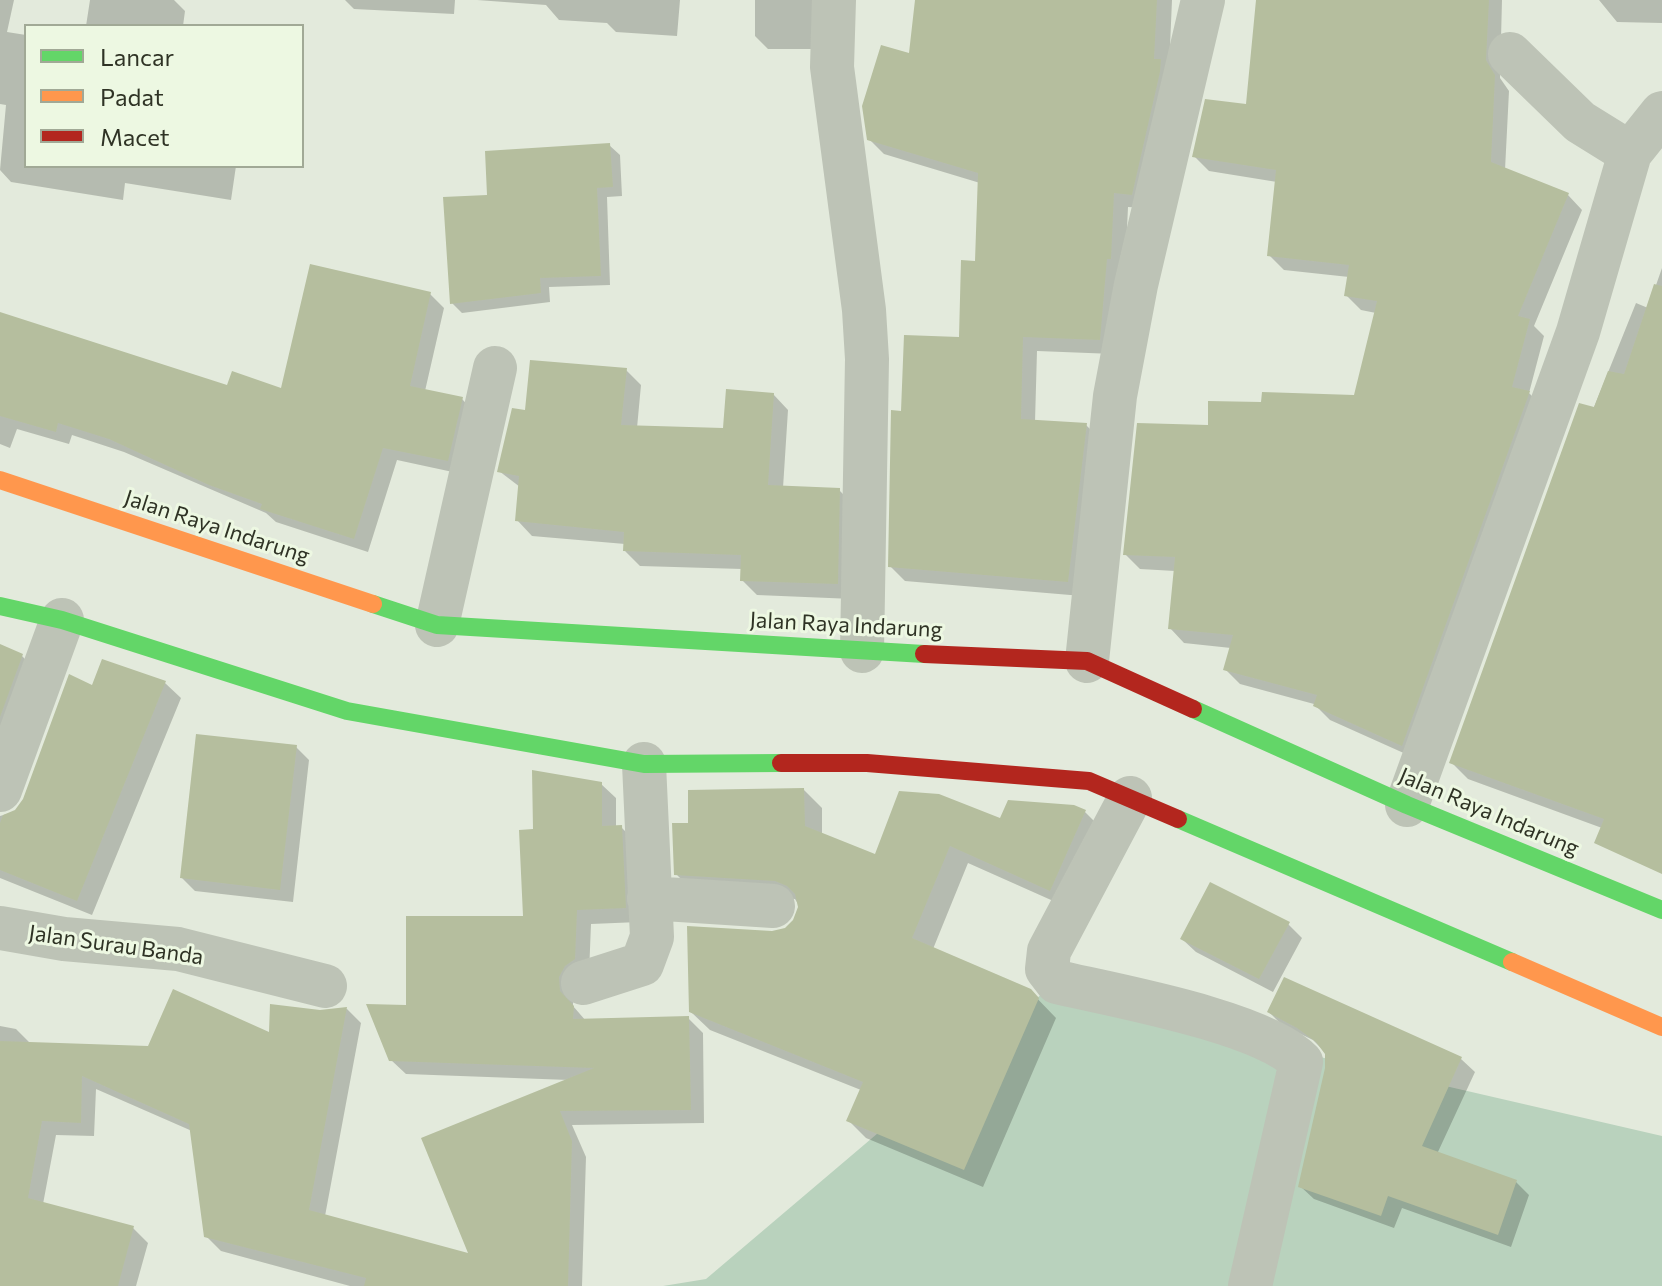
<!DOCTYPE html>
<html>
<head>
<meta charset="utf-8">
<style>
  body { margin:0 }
  #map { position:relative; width:1662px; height:1286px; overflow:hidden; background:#e3eadc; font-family:Commissioner,sans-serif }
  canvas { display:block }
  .legend { position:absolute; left:24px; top:24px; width:280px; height:144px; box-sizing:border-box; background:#edf8e2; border:2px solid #a1a996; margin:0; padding:10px 14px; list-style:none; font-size:24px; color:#2f3325 }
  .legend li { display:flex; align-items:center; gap:16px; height:40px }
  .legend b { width:40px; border:2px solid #a1a996 }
</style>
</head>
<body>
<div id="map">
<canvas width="1662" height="1286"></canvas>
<ul class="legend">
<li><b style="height:10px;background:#63d668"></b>Lancar</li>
<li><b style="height:10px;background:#ff974d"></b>Padat</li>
<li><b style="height:10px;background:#b3261e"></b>Macet</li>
</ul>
</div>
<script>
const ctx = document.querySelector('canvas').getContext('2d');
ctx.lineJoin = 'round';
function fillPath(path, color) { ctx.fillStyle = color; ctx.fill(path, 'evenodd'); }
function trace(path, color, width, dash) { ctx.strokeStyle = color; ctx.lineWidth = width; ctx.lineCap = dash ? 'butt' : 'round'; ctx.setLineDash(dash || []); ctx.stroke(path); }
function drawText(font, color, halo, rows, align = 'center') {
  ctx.font = font + ' Commissioner,sans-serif'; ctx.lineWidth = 6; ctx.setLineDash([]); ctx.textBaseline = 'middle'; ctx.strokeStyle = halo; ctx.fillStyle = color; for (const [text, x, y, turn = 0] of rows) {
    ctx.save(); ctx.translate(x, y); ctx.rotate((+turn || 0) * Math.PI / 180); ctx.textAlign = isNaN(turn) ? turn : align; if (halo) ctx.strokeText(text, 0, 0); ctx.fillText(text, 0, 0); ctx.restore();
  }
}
fillPath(new Path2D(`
  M1043,993L1662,1136V1286H663L706,1279Z`), '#b9d2bd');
fillPath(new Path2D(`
  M0,0H14L7,32L26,35V166H236L231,200L125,183L123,200L11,182L0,170L6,105L0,104Z
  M90,0H174L185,11L183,26H86Z
  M345,0H455L454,14L354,9Z
  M477,0H680L677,36L616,32L607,23L559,20L546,5Z
  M755,0H819V49H768L755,36Z
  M917,0H1172L1169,70L1146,208L1128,207L1125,273L1114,354L1037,351L1035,422L1086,425L1101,440L1082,596L905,581L890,566L903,413L961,339L977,263L980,183L884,154L869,139L911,55Z
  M1258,0H1502L1500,78L1509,91L1505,170L1568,195L1582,210L1534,326L1544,336L1529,393L1544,408L1417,759L1330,720L1314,704L1240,684L1225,669L1231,648L1184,643L1170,628L1175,571L1140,569L1125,554L1210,427L1263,404L1355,397L1376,313L1361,310L1346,295L1349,277L1284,270L1269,255L1277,182L1209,171L1194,156L1248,106Z
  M1599,0H1662V23L1617,22Z
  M609,145L620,155L622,196L607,197L610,285L549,287L550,302L462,313L452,303L489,197Z
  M1662,268V826L1654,847L1468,779L1451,762L1636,303L1648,308Z
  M430,294L444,308L425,391L462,399L475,413L462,474L397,460L368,552L276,522L266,513L124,452L72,435L69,444L17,429L10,448L0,444V313L228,387L282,391Z
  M626,370L641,385L637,428L725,430L773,394L788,410L783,488L839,490L854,505L853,599L757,595L742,580V569L640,566L625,551V544L532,536L517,520L520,487L499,471L527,413Z
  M0,646L22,656L37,671L0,774Z
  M165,683L181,698L92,915L0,878V816L17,811L93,688Z
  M296,747L309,760L293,902L195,891L182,878Z
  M601,784L616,798V828L621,827L636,842L639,922L591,924L589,974L573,992V1006L586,1021L688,1018L703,1033L704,1123L572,1125L586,1157L582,1286H350L221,1251L206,1236L192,1131L96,1089L94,1136L56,1135L43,1204L133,1228L148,1243L136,1286H0V1026L16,1029L31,1044L149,1048L271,1035L320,1012L347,1009L361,1023L325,1216L471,1256L569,1080L406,1074L391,1060L408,1008L525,918L535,831Z
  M804,790L822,808V835L876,856L1001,820L1085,812L1103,830L1069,908L968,863L933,949L1029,990L1056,1018L983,1187L866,1138L848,1120L861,1090L710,1030L691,1012L772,933L786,930L795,922L800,907L795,899L694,892L676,874L690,825Z
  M1288,924L1302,938L1273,992L1196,952L1182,939Z
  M1285,980L1461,1059L1475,1072L1437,1154L1516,1182L1529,1195L1511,1247L1402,1208L1394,1228L1314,1199L1300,1186L1327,1068V1054L1313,1040L1282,1025L1269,1012Z`), '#0003');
fillPath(new Path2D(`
  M915,0H1157L1154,59H1161L1160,72L1132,195L1114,193L1111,259H1107L1100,340L1023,337L1021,419L1087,423L1068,582L888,567L891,410L901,411L904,335L959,337L961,260L975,261L978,173L867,140L862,106L881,45L909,53Z
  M1256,0H1489L1486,60L1495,75L1491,162L1569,193L1518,316L1530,319L1512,387L1530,391L1402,746L1313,706L1317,695L1223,670L1233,635L1168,629L1175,557L1123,555L1137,423L1208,425V401L1261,402L1262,392L1354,395L1377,301L1344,296L1349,265L1267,256L1276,170L1192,157L1205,99L1246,104Z
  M610,143L613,187L597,188L601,276L540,278L541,293L450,304L443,197L487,195L485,151Z
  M310,264L431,292L410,386L463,397L448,461L383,448L354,539L260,509L262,504L209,485L109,439L58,423L56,432L0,416V312L227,385L232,371L281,388Z
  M1654,284L1662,286V874L1594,843L1604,819L1449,763L1579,403L1594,407L1608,371L1624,374Z
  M530,360L627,368L621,425L723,428L726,389L774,393L768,485L840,488L838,584L740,581L741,555L623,551L624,532L515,521L519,476L497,472L512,408L525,410Z
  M0,644L23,654L0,717Z
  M102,659L166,681L77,901L0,870V823L3,815L15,810L23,799L69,674L92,685Z
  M196,734L297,745L280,890L180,878Z
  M532,770L602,782V826L622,825L626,908L577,910L575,959L565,966L559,977L560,991L574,1006L573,1019L689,1016L691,1110L560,1111L572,1141L568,1286H364L366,1278L204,1237L189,1124L82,1076L81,1123L42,1121L28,1198L134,1226L118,1286H0V1041L148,1046L173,989L269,1032L270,1004L320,1010L347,1007L309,1210L468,1253L421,1138L594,1068L389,1061L366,1004L406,1005V916H523L519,830L533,829Z
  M804,788L805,826L875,854L899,791L939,794L1000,818L1008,800L1074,805L1086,810L1050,891L950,846L912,938L1031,989L1039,998L964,1170L846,1121L863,1082L689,1012L687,926L772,931L785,928L793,920L798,907L795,894L787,886L775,881L674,875L672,823H688V790Z
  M1210,882L1290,922L1259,979L1180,939Z
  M1284,977L1462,1057L1422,1146L1517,1180L1498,1235L1388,1196L1381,1216L1298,1187L1325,1068V1054L1316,1042L1297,1028L1267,1012Z`), '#b5be9e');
trace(new Path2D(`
  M834,0L832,67L864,310L867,359L862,651
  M1510,54L1580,122L1630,153
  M437,625L495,368
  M1087,661L1115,396L1136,285L1203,0
  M0,790L62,620
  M1130,798L1049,951L1047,969L1057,982C1113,995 1264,1022 1301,1062L1250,1286
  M1407,805L1578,332L1630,153L1662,113
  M649,898L773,906
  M0,928L64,939L178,949L325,986
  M583,983L642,964L652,937L644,764`), '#bdc3b6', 44);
trace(new Path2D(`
  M373,604L437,625L924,654
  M0,606L62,620L347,711L644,764L781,763
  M1193,709L1407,805L1662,910
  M1178,819L1512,962`), '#63d668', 18);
trace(new Path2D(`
  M0,480L373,604
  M1512,962L1662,1027`), '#ff974d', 18);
trace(new Path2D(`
  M924,654L1087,661L1193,709
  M781,763H867L1089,781L1178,819`), '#b3261e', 18);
drawText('22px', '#2f3325', '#edf8e2', [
  ["Jalan Raya Indarung",217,527,18],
  ["Jalan Raya Indarung",846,625,3],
  ["Jalan Raya Indarung",1489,812,23],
  ["Jalan Surau Banda",116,945,8]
]);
</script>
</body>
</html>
